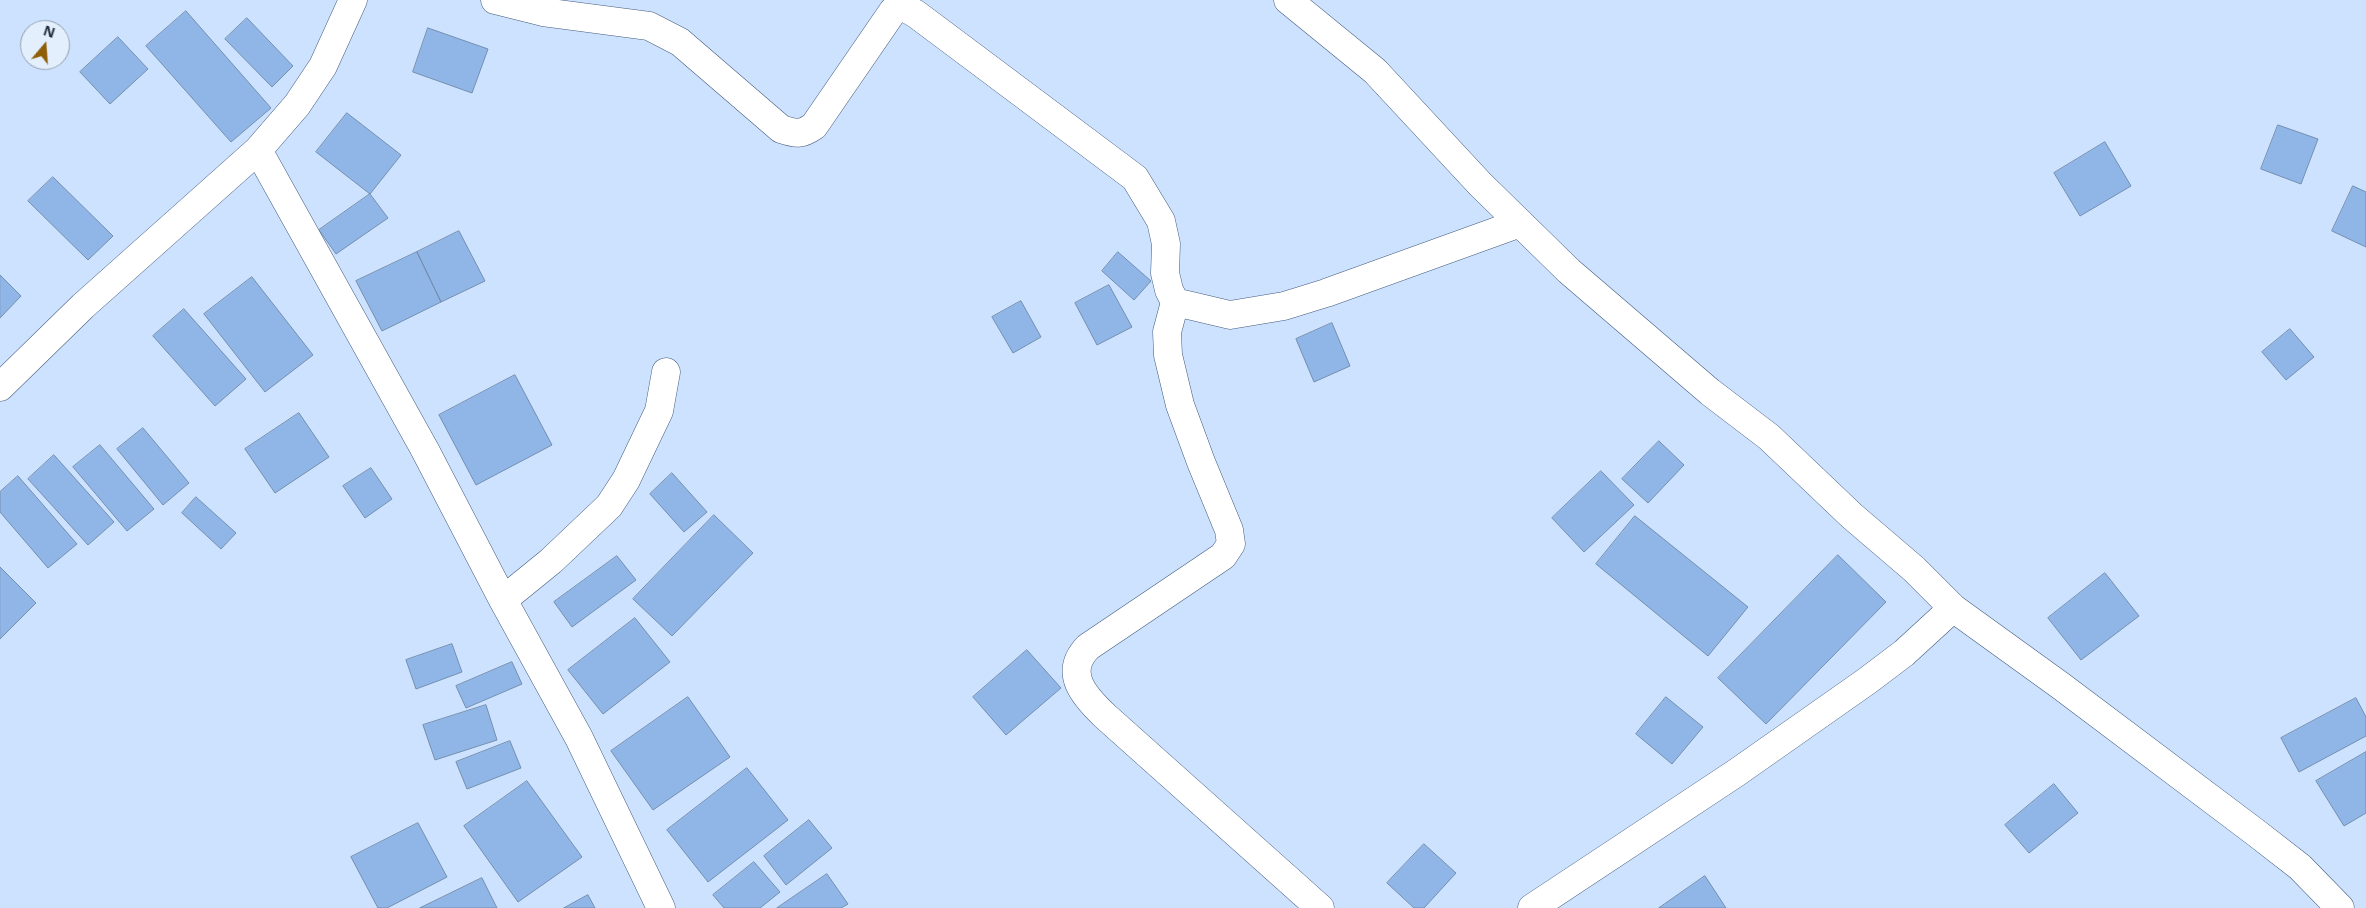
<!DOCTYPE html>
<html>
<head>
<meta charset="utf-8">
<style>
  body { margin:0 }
  #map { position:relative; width:2366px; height:908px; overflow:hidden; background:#cce2ff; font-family:"Noto Sans",sans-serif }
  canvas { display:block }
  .north { position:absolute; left:20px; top:20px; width:50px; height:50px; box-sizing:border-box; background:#e3effd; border:1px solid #95a0ae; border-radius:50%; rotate:18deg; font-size:14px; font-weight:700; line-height:20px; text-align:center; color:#1f2a37 }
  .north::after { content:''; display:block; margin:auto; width:18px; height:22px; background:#8e5f08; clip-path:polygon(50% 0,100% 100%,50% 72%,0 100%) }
</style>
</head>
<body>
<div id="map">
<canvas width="2366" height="908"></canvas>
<div class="north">N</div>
</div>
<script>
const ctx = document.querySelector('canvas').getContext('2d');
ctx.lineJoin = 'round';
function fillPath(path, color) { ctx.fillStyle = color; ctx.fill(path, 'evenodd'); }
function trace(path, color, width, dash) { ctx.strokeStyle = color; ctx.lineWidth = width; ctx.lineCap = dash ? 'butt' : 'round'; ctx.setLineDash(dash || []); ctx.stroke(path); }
const building = new Path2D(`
  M186,11L271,108L231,142L146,46Z
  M247,18L293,66L272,87L225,39Z
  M428,28L488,49L472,93L413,72Z
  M118,37L148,69L110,104L80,72Z
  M347,113L401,155L370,194L316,152Z
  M2278,125L2318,139L2301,184L2261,169Z
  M2105,142L2131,186L2080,216L2054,173Z
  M53,177L113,236L88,260L28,201Z
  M2353,186L2366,192V247L2332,231Z
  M370,194L388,218L336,254L319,230Z
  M459,231L485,281L441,302L417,252Z
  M417,252L441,302L382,331L356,281Z
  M1118,252L1151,281L1134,300L1102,271Z
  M0,275L21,296L0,318Z
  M252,277L313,355L265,392L204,314Z
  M1109,285L1132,327L1097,345L1075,303Z
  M1021,301L1041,337L1013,353L992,317Z
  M184,309L246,379L215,406L153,336Z
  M1332,323L1350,366L1314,382L1296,339Z
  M2290,329L2314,357L2286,380L2262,352Z
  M515,375L552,445L476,485L439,415Z
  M299,413L329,457L275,493L245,449Z
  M143,428L189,483L163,505L117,449Z
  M1659,441L1684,465L1648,503L1622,479Z
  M100,445L154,509L127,531L73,467Z
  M54,455L114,522L88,545L28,479Z
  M371,468L392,499L365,518L343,486Z
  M1601,471L1634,505L1584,552L1552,518Z
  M672,473L707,512L684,532L650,494Z
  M18,476L77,544L48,568L0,512V492Z
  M196,497L236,533L221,549L182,513Z
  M714,515L753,553L672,636L633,599Z
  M1635,516L1748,607L1708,656L1596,564Z
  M1838,555L1886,602L1766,724L1718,678Z
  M617,556L636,580L572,627L554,602Z
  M0,567L36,603L0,639Z
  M2105,573L2139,616L2081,660L2048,618Z
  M635,618L670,662L603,714L568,670Z
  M452,644L462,672L416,689L406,660Z
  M1027,650L1061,688L1006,735L973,697Z
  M512,662L522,684L466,708L456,686Z
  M688,697L730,757L653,810L611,751Z
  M1666,697L1703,727L1672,764L1636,734Z
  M2356,698L2366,717V736L2299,772L2281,738Z
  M486,705L497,740L435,760L423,725Z
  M510,741L521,768L467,789L456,762Z
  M2366,752V813L2344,826L2316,781Z
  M747,768L788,820L708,882L667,830Z
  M527,781L582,857L518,902L464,826Z
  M2054,784L2078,813L2029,853L2005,825Z
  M809,820L832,848L786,885L764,856Z
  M418,823L447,877L387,908H378L351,857Z
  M1424,844L1456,873L1424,908H1414L1387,883Z
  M754,862L780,892L760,908H724L713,895Z
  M827,874L848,904L841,908H777Z
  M1705,876L1726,908H1659Z
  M482,878L497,908H420Z
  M588,895L595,908H564Z`);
fillPath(building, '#90b6e8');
trace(building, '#748eae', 1);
const street = new Path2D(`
  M495,0L543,12L649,26L680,42L781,129C796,134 801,135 814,126L893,11L902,6L916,14L1135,178L1161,221L1166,244L1165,273L1169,290L1175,302L1230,315L1284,306L1326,293L1520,223
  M1288,0L1375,71L1480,184L1569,271L1710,392L1769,437L1852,516L1914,569L1953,608L2061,686L2255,832L2300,867L2340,908
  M258,150L425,450L503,600L579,738L661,908
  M1175,302L1167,332L1168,355L1180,405L1201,462L1229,530L1231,544L1223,556L1088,647C1063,673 1084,696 1105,716L1320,908
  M0,387L83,306L258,150L297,105L323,66L353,0
  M503,600L551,561L609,506L626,480L659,411L666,372
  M1532,908L1736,773L1867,681L1904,653L1953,608`);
trace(street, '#445b7a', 29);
trace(street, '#fff', 28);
</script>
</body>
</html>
